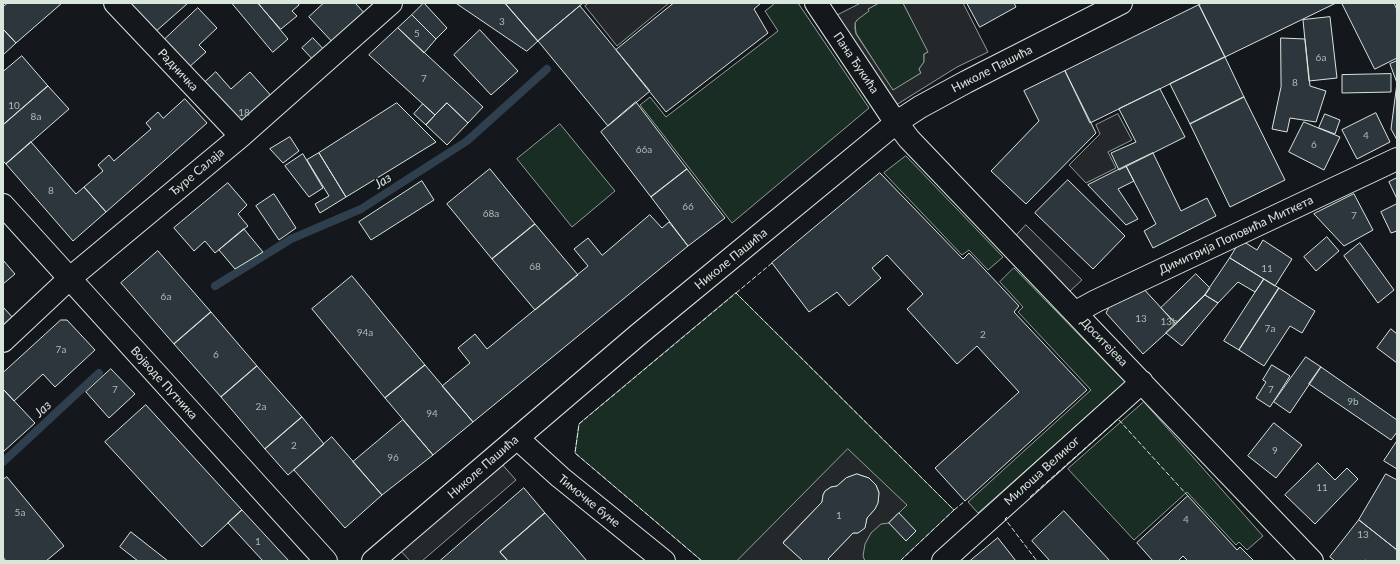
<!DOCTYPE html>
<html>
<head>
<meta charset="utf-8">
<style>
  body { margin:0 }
  #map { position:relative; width:1400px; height:564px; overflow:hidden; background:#14181c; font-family:Lato,sans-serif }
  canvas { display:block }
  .frame { position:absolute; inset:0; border:4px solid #d8e6dc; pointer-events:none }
</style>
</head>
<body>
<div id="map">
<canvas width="1400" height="564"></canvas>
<div class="frame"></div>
</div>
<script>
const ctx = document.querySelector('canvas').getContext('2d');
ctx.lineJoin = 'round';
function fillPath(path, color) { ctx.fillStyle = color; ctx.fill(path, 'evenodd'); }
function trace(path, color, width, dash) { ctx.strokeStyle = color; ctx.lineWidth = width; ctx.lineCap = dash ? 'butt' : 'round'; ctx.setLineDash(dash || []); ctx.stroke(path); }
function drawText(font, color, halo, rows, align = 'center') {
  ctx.font = font + ' Lato,sans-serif'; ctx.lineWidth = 3; ctx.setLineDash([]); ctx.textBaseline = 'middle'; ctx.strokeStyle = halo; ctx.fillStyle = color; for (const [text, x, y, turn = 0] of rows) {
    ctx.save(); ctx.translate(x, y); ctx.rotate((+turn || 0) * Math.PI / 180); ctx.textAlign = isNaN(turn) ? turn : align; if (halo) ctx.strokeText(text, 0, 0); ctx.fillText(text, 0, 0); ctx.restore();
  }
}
const green = new Path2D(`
  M772,3H798L869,108L732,223L640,105L650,97L666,117L778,31L765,11L773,5Z
  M879,3H903L929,52L924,54V62L919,69L921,73L893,91L856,33L855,23L857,20L868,9Z
  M560,124L615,191L572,227L517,159Z
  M906,156L1003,257L988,270L969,250L962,255L884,173Z
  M1014,268L1125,382L978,513L968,502L1091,390L1018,312L1023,307L1000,282Z
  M736,293L954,510L900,561H702L575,453L579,424Z
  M1144,402L1263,536L1247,550L1239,542L1236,545L1187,492L1134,540L1068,469Z`);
fillPath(green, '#1a2d24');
trace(green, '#939e99', 1);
const parking = new Path2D(`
  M589,3H669L617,46L585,6Z
  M861,3H879L868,9L869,11L857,20L855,23V29L856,34L893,90L921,73L919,69L924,62V54L928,52L903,3H963L988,52L957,67L896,105L836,16Z
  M1118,114L1132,140L1108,152L1116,168L1086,183L1069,165L1100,134L1096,125Z
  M1026,225L1082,280L1070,291L1015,237Z
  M848,449L907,505L889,523L881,524L871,533L865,544L863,556L865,561H830L828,559L853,533H858L865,527L867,518L875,509L878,502L879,492L876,485L869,478L857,474L846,478L837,486L831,487L825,491L823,495L822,502L783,542L803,561H737Z
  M500,462L516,480L422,561H410L399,549Z`);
fillPath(parking, '#24282b');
trace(parking, '#939e99', 1);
trace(new Path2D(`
  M215,286L291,239L361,209L467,141L547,69
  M3,462L99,373`), '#2f3f4d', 8);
const building = new Path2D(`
  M8,3H62L16,43L3,29V7Z
  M128,3H188L154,33Z
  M232,3H258L288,39L273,52Z
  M258,3H298L299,5L292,11L297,16L281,29Z
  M324,3H358L356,4L367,16L335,45L309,17Z
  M424,3L447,28L436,39L412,15Z
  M456,3H505L538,41L527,51Z
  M505,3H583L538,41Z
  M674,3H761L754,9L768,33L666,112L616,50Z
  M967,3H1014L1016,7L980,27Z
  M1203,3H1336L1225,57L1199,5Z
  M1342,3H1394L1397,10V58L1375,69Z
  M1199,5L1225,57L1090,123L1065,71Z
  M580,6L650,91L608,126L538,41Z
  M198,8L217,28L199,45L206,52L188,68L163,41Z
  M412,15L436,39L424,53L398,28Z
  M1330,17L1337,78L1309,81L1303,20Z
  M398,28L483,107L468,123L447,103L435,115L369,55Z
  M3,29L16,43L3,55Z
  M480,30L518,71L491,95L454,55Z
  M313,38L328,54L317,64L302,48Z
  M1281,38L1305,39L1310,86L1326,91L1316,122L1290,118L1287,132L1272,129L1281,87Z
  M22,56L48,86L3,125V72Z
  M1225,57L1244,97L1190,124L1170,84Z
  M1397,61V140L1391,129L1397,83L1390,64Z
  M1065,71L1096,133L1026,204L991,171L1039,121L1024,91Z
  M216,72L231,89L250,72L274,99L243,128L203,84Z
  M1391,74V92L1342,93V75Z
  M48,86L69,109L6,164L3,161V125Z
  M1160,89L1185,137L1119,170L1111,153L1136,142L1119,109Z
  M1244,97L1285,180L1230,207L1190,124Z
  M185,99L207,123L106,212L84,187L103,171L98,165L109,155L114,161L151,129L146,123L158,112L163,118Z
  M636,102L687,169L651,197L601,132Z
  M397,103L436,142L346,197L319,153Z
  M447,103L468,123L447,145L426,125Z
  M423,104L435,115L426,125L414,114Z
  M1376,113L1390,142L1357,159L1342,130Z
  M1325,114L1340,120L1335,134L1319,128Z
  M1304,122L1340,137L1324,170L1289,152Z
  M290,137L299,151L283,163L270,149Z
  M31,142L76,194L84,187L106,212L73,241L6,164Z
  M319,153L346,197L320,213L315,204L329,196L307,160Z
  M1153,153L1181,211L1207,198L1216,216L1153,248L1144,231L1156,224L1126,166Z
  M303,154L323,188L309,197L285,166Z
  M1126,166L1134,181L1118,189L1138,219L1126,225L1088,185Z
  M490,169L535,224L492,259L447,204Z
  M687,169L725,218L688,246L651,197Z
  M880,173L963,259L969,253L1019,306L1014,312L1087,390L965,501L935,468L1019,392L977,346L957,364L907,309L923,294L887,255L872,268L881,278L849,306L837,292L809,312L772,263Z
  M1397,178V199L1389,182Z
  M1068,180L1125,236L1093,269L1035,213Z
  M422,181L434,200L371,240L359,222Z
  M228,183L247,205L238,214L248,226L215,253L205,241L194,251L174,228Z
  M274,194L296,228L279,240L256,206Z
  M1354,194L1373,230L1344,246L1314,214Z
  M1397,204V231L1391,233L1381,212Z
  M650,215L662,228L669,222L688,246L473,422L442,386L470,363L458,348L475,334L487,349L588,266L574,249L588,238L602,255Z
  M535,224L578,275L535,310L492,259Z
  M244,229L263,252L235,269L219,250Z
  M1327,237L1339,251L1316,271L1304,257Z
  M1241,240L1257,250L1263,240L1292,259L1275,286L1230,258Z
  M1360,243L1394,290L1378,303L1344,256Z
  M158,251L211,312L174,344L121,283Z
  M1230,258L1264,279L1255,292L1238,282L1218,303L1205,295Z
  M3,260L15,274L3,284Z
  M1196,274L1210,288L1205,295L1176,324L1161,308Z
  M352,276L425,365L385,398L312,309Z
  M1264,279L1279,288L1239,350L1224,341Z
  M1141,286L1176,324L1143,354L1106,313L1111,303Z
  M1279,288L1315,311L1302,333L1290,326L1264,366L1239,350Z
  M1205,295L1218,303L1182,346L1166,333Z
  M3,307L15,320L3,330Z
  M211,312L257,366L221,397L174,344Z
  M61,320H67L95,350L55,387L43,374L14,401L3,389V373Z
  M1391,329L1397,334V363L1377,348Z
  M1306,357L1321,367L1290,413L1274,402Z
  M425,365L473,422L433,455L385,398Z
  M1272,365L1290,376L1270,407L1256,398L1266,382L1263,380Z
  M257,366L302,417L265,449L221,397Z
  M1321,367L1397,420V432L1391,440L1309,384Z
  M111,369L135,394L109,418L86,392Z
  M3,389L35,423L3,452Z
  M146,405L242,510L202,547L105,442Z
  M302,417L324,444L288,475L265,449Z
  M403,420L433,455L382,495L353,462Z
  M1274,423L1302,445L1276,478L1248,456Z
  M332,437L382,495L345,528L294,470Z
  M1397,441V469L1384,461Z
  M1318,463L1335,480L1347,468L1358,479L1315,524L1285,495Z
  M857,474L869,478L876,485L879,493L878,503L875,509L867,518L865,528L858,533H853L828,559L830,561H803L783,543L822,502L823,495L825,491L831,487L837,486L846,478Z
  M1386,474L1397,480V550L1359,520Z
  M7,477L64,546L46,561H6L3,557V480Z
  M524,488L545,513L500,552L508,561H440Z
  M1188,496L1237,550L1240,547L1254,561H1188L1183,556L1178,561H1153L1137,543Z
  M242,510L289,561H263L228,523Z
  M1064,511L1110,561H1050L1032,541Z
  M545,513L575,547L587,561H508L500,552Z
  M899,513L916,531L906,541L889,523Z
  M1359,520L1397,550V561H1367L1365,560L1364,561H1335L1330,557Z
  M131,532L168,561H138L120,547Z
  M998,538L1016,561H970Z`);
fillPath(building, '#2c363c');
trace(building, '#d8e6dc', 1);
const minor = new Path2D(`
  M115,3L241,136
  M816,3L890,114L909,139L1312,561
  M3,205L326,561
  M1076,312L1096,301L1397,159
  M3,341L69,279L241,136L391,3
  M517,438L560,477L664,561
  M373,561L639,334L897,122L920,107L966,82L1121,3
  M943,561L1142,382`);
trace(minor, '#d8e6dc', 24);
trace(minor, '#14181c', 22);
trace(new Path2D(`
  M736,293L772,263
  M1030,497L1118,419L1188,496
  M954,510L965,501
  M1007,517L1005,519L1037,561
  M702,561L575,453L579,424L736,293L954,510L900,561`), '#d8e6dc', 1, [5, 2]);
drawText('10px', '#adbab4', null, [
  ["3",502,22],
  ["5",417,34],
  ["6a",1321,58],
  ["7",424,79],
  ["8",1295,83],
  ["10",14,106],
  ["18",244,113],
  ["8a",36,117],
  ["4",1366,136],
  ["6",1314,145],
  ["66a",644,150],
  ["8",51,191],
  ["66",688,207],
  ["68a",491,214],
  ["7",1354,216],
  ["68",535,267],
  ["11",1267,269],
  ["6a",166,297],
  ["13",1141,319],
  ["13b",1169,322],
  ["7a",1270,329],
  ["94a",365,333],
  ["2",983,335],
  ["7a",61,350],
  ["6",216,355],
  ["7",115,390],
  ["7",1271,390],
  ["9b",1353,402],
  ["2a",261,407],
  ["94",432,414],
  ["2",294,446],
  ["9",1275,451],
  ["96",393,458],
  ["11",1322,488],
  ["5a",20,513],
  ["1",839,516],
  ["4",1186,520],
  ["13",1363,535],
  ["1",258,542]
]);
drawText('12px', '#d8e6dc', '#14181c', [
  ["Пана Ђукића",856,63,56],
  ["Николе Пашића",992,69,-27],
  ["Радничка",178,70,47],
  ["Ђуре Салаја",197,172,-40],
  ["Димитрија Поповића Миткета",1236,235,-25],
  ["Николе Пашића",731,259,-39],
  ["Доситејева",1104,342,46],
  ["Војводе Путника",164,383,48],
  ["Николе Пашића",483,467,-41],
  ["Милоша Великог",1042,471,-42],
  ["Тимочке буне",589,501,39]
]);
drawText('italic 13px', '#d8e6dc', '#14181c', [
  ["Јаз",383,181,-33],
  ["Јаз",43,409,-43]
]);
</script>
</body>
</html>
